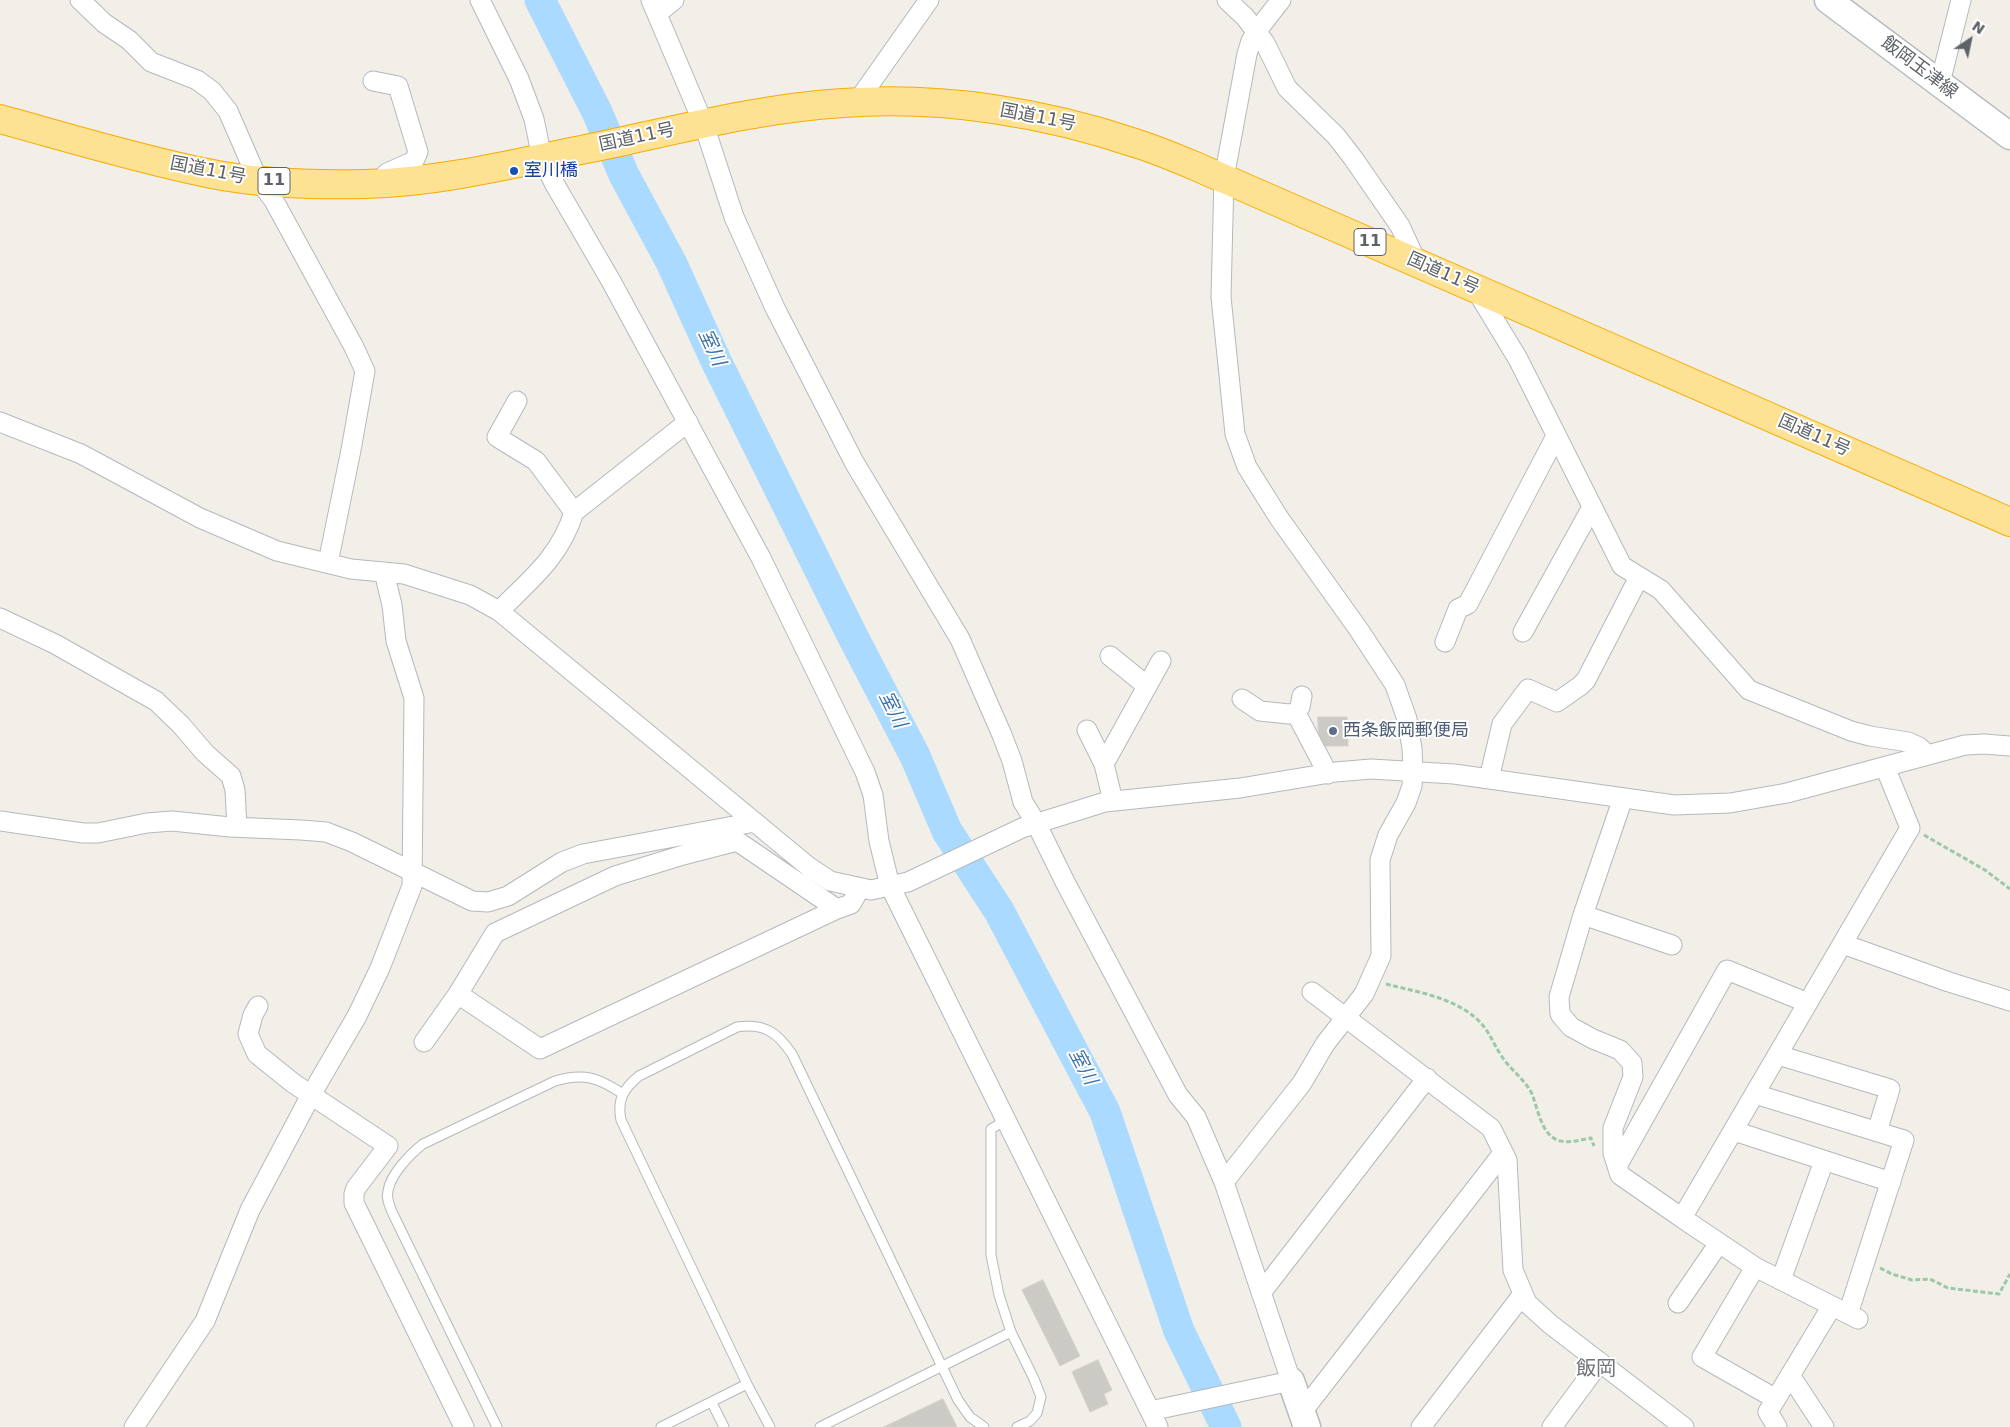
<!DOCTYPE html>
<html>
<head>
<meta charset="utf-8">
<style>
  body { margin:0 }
  #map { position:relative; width:2010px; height:1427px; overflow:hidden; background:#f1efe8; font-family:"DejaVu Sans",sans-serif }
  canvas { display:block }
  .north { position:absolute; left:1945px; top:15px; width:50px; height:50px; -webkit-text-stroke:4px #fff; paint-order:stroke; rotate:34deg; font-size:14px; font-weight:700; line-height:20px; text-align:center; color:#5f6368 }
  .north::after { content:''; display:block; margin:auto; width:18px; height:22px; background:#5f6368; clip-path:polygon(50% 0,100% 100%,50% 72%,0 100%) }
</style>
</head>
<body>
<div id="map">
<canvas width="2010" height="1427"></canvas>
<div class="north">N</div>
</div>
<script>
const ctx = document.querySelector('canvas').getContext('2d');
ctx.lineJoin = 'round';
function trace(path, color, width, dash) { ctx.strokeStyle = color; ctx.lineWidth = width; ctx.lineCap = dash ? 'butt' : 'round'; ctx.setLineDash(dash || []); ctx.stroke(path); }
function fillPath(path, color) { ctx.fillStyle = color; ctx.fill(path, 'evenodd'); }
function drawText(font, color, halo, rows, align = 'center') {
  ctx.font = font + ' "DejaVu Sans","Noto Sans JP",sans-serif'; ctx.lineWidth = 4; ctx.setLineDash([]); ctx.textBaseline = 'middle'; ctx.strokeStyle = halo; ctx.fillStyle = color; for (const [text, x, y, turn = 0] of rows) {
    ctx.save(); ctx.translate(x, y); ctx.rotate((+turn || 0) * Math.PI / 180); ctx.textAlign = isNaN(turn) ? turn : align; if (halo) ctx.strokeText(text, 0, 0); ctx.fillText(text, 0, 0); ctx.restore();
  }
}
trace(new Path2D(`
  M540,0L597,112L624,175L671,262L716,361L852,635L915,756L947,831L999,911L1105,1112L1179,1331L1226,1427`), '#aadaff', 31);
const building = new Path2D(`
  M1318,717H1347L1348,746H1323L1322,741L1319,742Z
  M1043,1280L1080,1356L1060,1366L1022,1290Z
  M1098,1360L1112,1390L1104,1394L1108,1404L1090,1412L1072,1372Z
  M943,1399L957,1427H884Z`);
fillPath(building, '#cccac5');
trace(building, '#d6d1c6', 1);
const lane = new Path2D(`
  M1011,1332L1034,1379L1041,1397L1037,1413L1030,1421L1017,1427
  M712,1403L724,1427
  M497,1427L393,1214C390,1207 386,1199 388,1191C390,1175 410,1154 423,1144L555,1081C584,1072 599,1078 623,1094
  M661,1427L747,1384
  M770,1427L747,1384L621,1120C617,1100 623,1089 639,1076L737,1027C764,1023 777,1032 792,1054L958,1400L970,1417L984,1427
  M820,1427L1011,1332L999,1295L991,1255V1129L1006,1120`);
const street = new Path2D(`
  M80,0L104,23L129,40L151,62L197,80L212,91L228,111L258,180L273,199L354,347L365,371L351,450L328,563
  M480,0L519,79L534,119L542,158L554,183L611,281L761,558L865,772L873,795L879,841L890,886L1158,1427
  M651,0L704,125L734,217L775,308L854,462L960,639L1002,735L1012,761L1023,802L1036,823L1065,882L1178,1095L1196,1117L1224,1182L1291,1381L1150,1411
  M1227,0L1245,17L1265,43L1287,88L1336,136L1353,158L1400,226L1417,263
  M657,14L674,0
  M373,81L398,86L418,152L414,161L387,173L379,183
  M1940,83L1961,0
  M857,102L929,0
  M1475,288L1518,359L1622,566L1661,590L1749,690L1851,731L1870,736L1908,742L1919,747L1928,755
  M0,422L81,454L200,518L277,551L351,569L404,574L470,595L499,611L809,867L830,881L871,890L908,882L1022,828L1105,802L1240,788L1336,772L1371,769L1454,774L1674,805L1730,803L1787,793L1965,745L1984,744L2010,746
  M574,512L688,422
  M499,611C531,579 560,557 574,512L536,461L497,437L517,401
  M0,618L55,644L156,701L181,725L205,753L231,776L235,790L237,827
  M1523,632L1592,507
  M1445,642L1458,609L1468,604L1556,436
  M1110,656L1147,686
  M1242,699L1260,711L1289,714L1296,713L1300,707L1302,696
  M1296,713L1328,774
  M1087,730L1104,764
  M1489,779L1502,724L1528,689L1557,702L1580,686L1586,680L1639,577
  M1623,798L1583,915L1559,997L1560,1014L1571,1027L1593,1039L1620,1050L1632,1063L1633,1077L1613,1128V1153L1620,1175L1682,1218
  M1113,801L1104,764L1161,661
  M0,821L83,833H98L147,823L172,821L230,827L301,830L326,832L352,842L472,901L488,902L508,896L562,862L583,854L755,822
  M1583,915L1672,945
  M1843,944L1949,982L2010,1001
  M1312,992L1491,1128L1507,1160L1513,1270L1527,1303L1550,1324L1684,1427
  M458,994L540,1049L837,909L851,904L860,888
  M258,1006L253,1015L248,1034L257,1054L293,1083L388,1146L356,1188L354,1194V1203L464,1427
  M424,1042L458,994L495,933L615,876L683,855L737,841L837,909
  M1778,1055L1890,1089L1877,1132
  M1755,1094L1904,1140L1848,1314
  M1734,1131L1891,1182
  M1617,1166L1727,970L1808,1003
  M1224,1182L1302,1083L1325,1044L1364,994L1381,956L1380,860L1388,835L1406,803L1412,786L1413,771L1412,748L1407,719L1395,685L1359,630L1279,518L1247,467L1235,434L1221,297L1224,178L1247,54L1251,41L1256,32L1281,0
  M1755,1267L1702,1357L1776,1399
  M1781,1280L1824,1161
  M1261,1293L1427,1078
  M1678,1303L1719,1243
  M1858,1319L1755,1267L1682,1218L1910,828L1885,767
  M1790,1375L1824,1427
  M1302,1412L1503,1153
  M134,1427L205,1321L250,1210L311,1095L357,1016L380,968L412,886L414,698L396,641L392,605L384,572
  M1421,1427L1523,1294
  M1552,1427L1600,1362
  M1777,1427L1768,1412L1832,1306`);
const secondary = new Path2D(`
  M1828,0L2010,136
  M1291,1381L1307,1427`);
const highway = new Path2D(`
  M0,119C69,138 138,159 207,173C259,184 314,185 366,184C443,182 520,162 596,147C677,130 760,108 843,103C942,96 1044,112 1138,144C1157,150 1176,158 1195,166L2010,522`);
trace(lane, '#b5b8bc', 11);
trace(street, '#b5b8bc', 21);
trace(secondary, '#b6babf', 29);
trace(highway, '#f9ab00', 30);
trace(new Path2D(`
  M1924,835L1985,870L2010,889
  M1386,984C1417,992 1453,997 1478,1020C1490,1032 1492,1042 1501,1055C1509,1069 1525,1079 1532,1094C1538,1109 1541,1133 1557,1140C1567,1144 1581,1140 1591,1138L1594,1146
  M1880,1268L1892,1274L1912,1280L1930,1279L1948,1288L1999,1294L2010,1274`), '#9cc7a9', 3, [5, 2.5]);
trace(lane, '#fff', 9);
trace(street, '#fff', 19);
trace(secondary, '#fff', 26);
trace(highway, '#fde293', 28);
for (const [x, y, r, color] of [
  [514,171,5,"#1a4fb4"],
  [1333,731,5,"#5c6f8a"]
]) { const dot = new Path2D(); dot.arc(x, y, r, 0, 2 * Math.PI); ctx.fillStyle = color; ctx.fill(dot); trace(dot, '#fff', 2); }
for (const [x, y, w] of [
  [274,181,32],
  [1370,242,32]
]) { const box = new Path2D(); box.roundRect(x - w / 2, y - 13.5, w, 27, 4); ctx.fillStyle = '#fff'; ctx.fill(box); trace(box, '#5f6368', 1); }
drawText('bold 16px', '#5f6368', null, [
  ["11",274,181],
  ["11",1370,242]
]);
drawText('18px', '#5f6368', '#fff', [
  ["飯岡玉津線",1919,68,37],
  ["国道11号",1038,118,11],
  ["国道11号",637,138,-12],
  ["国道11号",208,171,11],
  ["国道11号",1443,274,24],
  ["国道11号",1814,436,24]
]);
drawText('18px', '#164399', '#fff', [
  ["室川橋",524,171]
], 'left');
drawText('18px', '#4e5e75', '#fff', [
  ["西条飯岡郵便局",1343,731]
], 'left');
drawText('italic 19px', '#4174aa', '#fff', [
  ["室川",711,348,65],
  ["室川",892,710,63],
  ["室川",1082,1067,62]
]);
drawText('20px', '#70757a', '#fff', [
  ["飯岡",1596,1370]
]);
</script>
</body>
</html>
